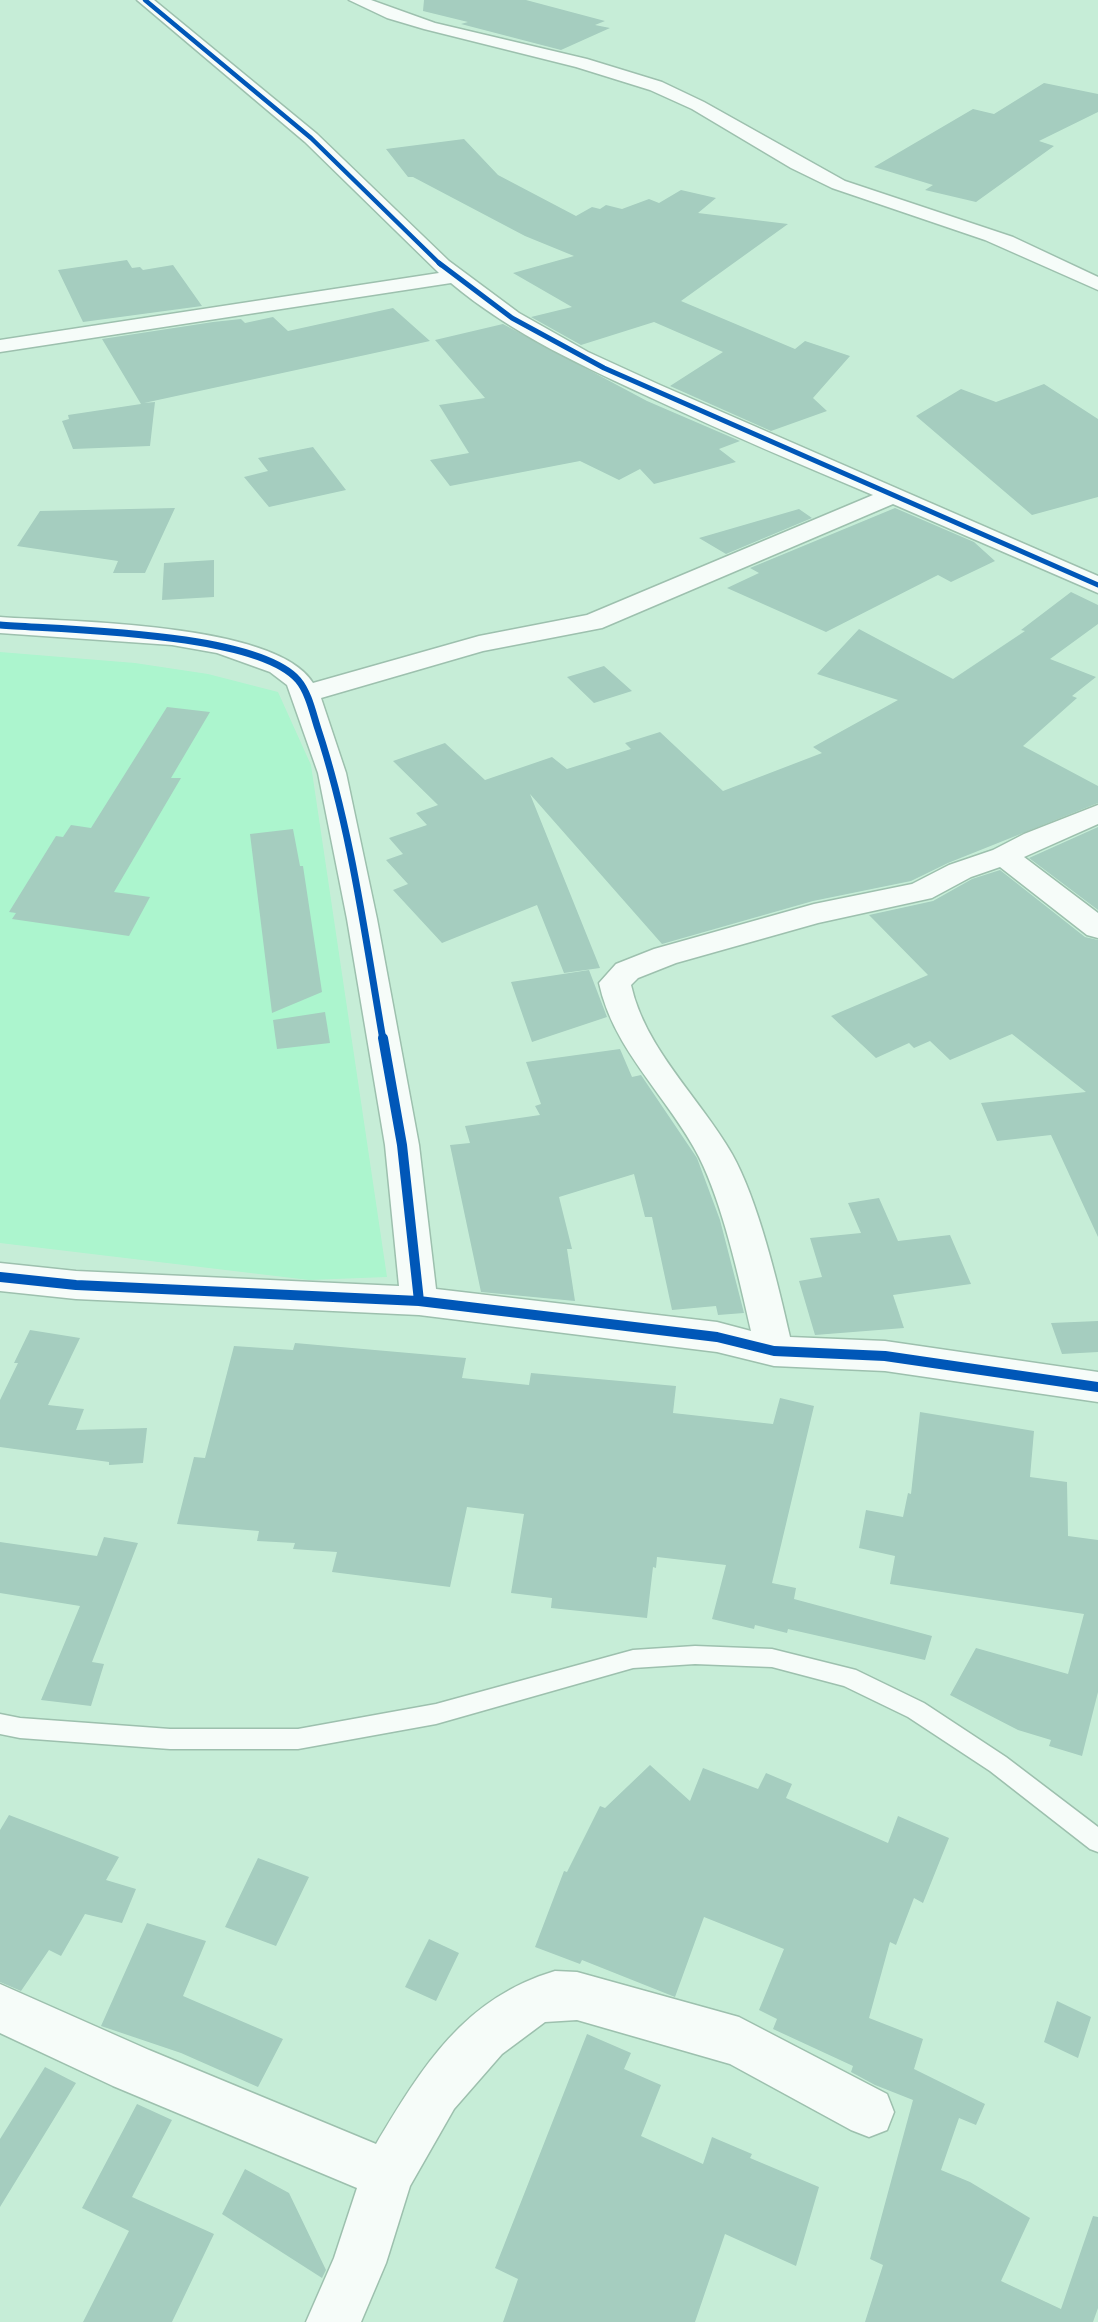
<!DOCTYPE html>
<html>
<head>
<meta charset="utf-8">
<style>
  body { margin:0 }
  canvas { display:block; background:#c6edd7 }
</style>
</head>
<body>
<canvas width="1098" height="2322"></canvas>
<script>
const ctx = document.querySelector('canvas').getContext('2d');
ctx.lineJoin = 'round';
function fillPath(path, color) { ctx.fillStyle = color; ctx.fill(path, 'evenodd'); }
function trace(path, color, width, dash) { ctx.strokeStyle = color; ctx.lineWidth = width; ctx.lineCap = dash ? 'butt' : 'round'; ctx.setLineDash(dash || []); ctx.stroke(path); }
fillPath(new Path2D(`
  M0,652L135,663L208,674L278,692L311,765L387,1277L309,1280L0,1243Z`), '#acf5ce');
fillPath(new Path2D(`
  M424,0H526L605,21L595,25L610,28L561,50L461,24L468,22L423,11Z
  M1044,83L1098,94V112L1039,141L1054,146L976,202L925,190L933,185L874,167L973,109L994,114Z
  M464,139L498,175L576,216L592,207L600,209L606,205L622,209L649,199L659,203L681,190L716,198L698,213L788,224L681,301L795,349L805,341L850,356L813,398L827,411L771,431L670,386L723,352L654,322L581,345L531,317L572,307L513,273L574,256L525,236L413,177H408L386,149Z
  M127,260L132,268L140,267L143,270L173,265L202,306L83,322L58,270Z
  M393,308L430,341L144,403L155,402L150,446L73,449L62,421L69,419L68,415L141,404L102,339L213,322L241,319L245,323L273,317L288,331Z
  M503,324L647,401L740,441L719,449L736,462L654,484L640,469L619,480L580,461L450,486L430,460L469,453L439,405L485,398L435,340Z
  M1044,384L1098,419V497L1032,515L916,416L961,389L996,402Z
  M313,447L346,490L269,507L244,477L268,471L258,458Z
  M175,508L145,573H113L118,561L17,546L40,511Z
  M895,508L974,542L995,561L951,582L938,575L826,632L727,588L759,573L750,568Z
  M799,509L812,518L726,554L699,538Z
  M214,560V597L162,600L164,563Z
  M1071,592L1098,605V624L1050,659L1096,677L1072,696L1077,698L1023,746L1098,786V803L948,863L911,881L813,901L662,944L530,794L600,968L564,973L537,905L442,943L393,890L408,884L386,860L403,854L389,838L427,825L416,813L438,805L393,761L445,743L485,780L552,757L567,769L631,749L625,743L660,732L723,791L822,753L813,747L898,700L817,674L859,629L953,679L1025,631L1021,630Z
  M604,666L632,691L594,703L567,677Z
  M167,707L210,712L171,778H181L114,892L150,897L129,936L12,919L16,913L9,912L56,836L63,837L71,825L91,828Z
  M1098,827V910L1029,858Z
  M293,829L300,866H303L322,992L272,1013L250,834Z
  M1000,870L1085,937L1098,940V1237L1051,1135L997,1141L981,1103L1086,1092L1012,1034L950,1060L930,1041L914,1048L909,1043L876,1058L831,1016L928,975L869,915L933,901L972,879Z
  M589,970L607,1017L532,1042L511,982Z
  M325,1012L330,1043L277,1049L273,1020Z
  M620,1049L632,1077L641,1075L697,1158L720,1220L744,1313L718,1315L716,1306L672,1310L652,1217H645L634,1174L559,1197L572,1249H567L575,1301L481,1292L450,1145L470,1143L465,1126L540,1115L535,1106L541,1104L526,1062Z
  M879,1198L898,1241L950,1235L971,1284L893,1295L904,1328L815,1335L799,1281L822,1277L810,1238L861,1233L848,1203Z
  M1098,1321V1352L1062,1354L1051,1323Z
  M30,1330L80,1338L48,1405L84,1409L76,1430L147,1428L143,1463L109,1465V1462L0,1447V1400L18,1363H14Z
  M295,1343L466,1358L462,1378L529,1385L531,1373L676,1386L673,1413L773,1424L780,1398L814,1406L772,1583L796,1588L794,1599L932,1636L925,1660L788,1629L787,1633L755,1625L754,1629L712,1619L726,1565L657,1557L656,1568L653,1567L647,1618L551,1608L552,1598L511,1593L524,1514L467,1507L450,1587L332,1572L337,1552L293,1549L295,1543L257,1541L259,1531L177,1524L194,1457L205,1458L234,1346L293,1350Z
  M920,1412L1034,1431L1030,1477L1067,1482L1068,1536L1098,1540V1692L1082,1756L1049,1746L1051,1740L1018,1730L950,1695L976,1648L1068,1674L1084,1614L890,1584L895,1556L859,1548L866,1510L903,1517L908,1493L911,1494Z
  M104,1537L138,1543L92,1662L104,1664L91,1706L41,1700L80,1606L0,1593V1542L97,1556Z
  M650,1765L690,1801L703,1768L758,1789L766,1773L792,1784L786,1798L888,1843L898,1816L949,1838L923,1903L914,1898L896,1945L890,1942L869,2018L923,2039L914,2069L985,2104L976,2125L959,2118L941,2170L970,2182L1030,2218L1001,2281L1061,2309L1093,2216L1098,2217V2308L1093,2322H865L883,2265L870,2259L913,2100L875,2085L851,2072L853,2066L773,2029L777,2019L759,2010L784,1949L704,1917L675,1997L582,1960L580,1964L535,1947L564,1871L567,1872L600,1806L605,1808Z
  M9,1815L119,1857L106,1880L136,1889L122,1923L85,1914L61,1956L49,1950L21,1991L0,1982V1830Z
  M258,1858L309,1877L276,1946L225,1927Z
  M147,1923L206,1941L183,1996L283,2039L258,2087L181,2053L101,2026Z
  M429,1939L459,1953L436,2001L405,1987Z
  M1057,2001L1091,2017L1078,2058L1044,2042Z
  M587,2034L631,2053L624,2069L661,2085L641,2136L703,2164L712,2137L752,2154L750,2158L819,2187L796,2266L725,2234L695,2322H503L518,2279L495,2268Z
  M45,2067L76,2083L0,2207V2139Z
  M137,2104L172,2120L132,2197L214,2234L172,2322H83L129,2231L82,2208Z
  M245,2169L289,2193L326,2270L322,2278L222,2214Z`), '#a5cdbf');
const service = new Path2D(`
  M695,1646L772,1649L856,1670L924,1703L1006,1757L1098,1827V1852L1090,1849L990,1771L908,1717L844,1686L772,1667L695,1664L633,1668L436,1724L298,1749H170L20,1738L0,1734V1714L20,1718L170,1729H298L436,1704L633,1650Z`);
const minor = new Path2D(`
  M137,0H154L317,134L449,261L519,313L588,352L660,385L1098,576V593L893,504L602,628L483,651L321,698L346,773L377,919L419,1145L436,1289L717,1322L751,1331C739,1278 723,1205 699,1157C669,1098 613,1050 599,983L616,964L654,949L814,904L912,884L949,865L993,850L1024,834L1098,805V824L1024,857L1098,913V938L1087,935L1000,867L971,877L932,898L818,923L676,963L638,978L631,985C645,1049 700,1098 732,1154C758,1200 778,1284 790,1337L885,1341L1098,1372V1402L885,1371L774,1366L717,1352L419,1315L76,1299L0,1291V1263L76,1271L399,1286L385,1145L347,919L318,773L287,685L270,672L217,653L172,645L0,633V617C68,622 276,622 313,683L479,636L587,615L873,495C801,465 729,434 658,401C587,368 513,335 451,283L0,352V340L439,273L305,142Z
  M349,0H371L435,23L587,59L662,82L704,102L845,181L1013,237L1098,277V290L985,240L832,188L791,168L692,109L650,90L576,67L424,29L387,18Z
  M555,1971L577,1972L739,2017L887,2094L894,2112L887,2130L869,2137L851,2130L730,2064L577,2020L545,2022L502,2054L454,2109L410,2186L386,2263L361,2322H306L334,2258L357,2188L113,2086L0,2033V1984L149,2050L376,2144C422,2067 464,1998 555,1971Z`);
trace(service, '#9dc0ae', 3);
trace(minor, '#9dc0ae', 3);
fillPath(service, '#f6fcf9');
fillPath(minor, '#f6fcf9');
trace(new Path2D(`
  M145,0L311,138L441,265`), '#0057b8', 4.5);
trace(new Path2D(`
  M439,263L512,318L604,368L1098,585`), '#0057b8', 5);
trace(new Path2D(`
  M0,625C65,630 256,632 298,680C309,693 313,714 318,729C351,829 365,936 383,1040`), '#0057b8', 7);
trace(new Path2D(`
  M383,1038L402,1145L419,1301
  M0,1277L76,1285L419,1301L717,1337L774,1351L885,1356L1098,1387`), '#0057b8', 10);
</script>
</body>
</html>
